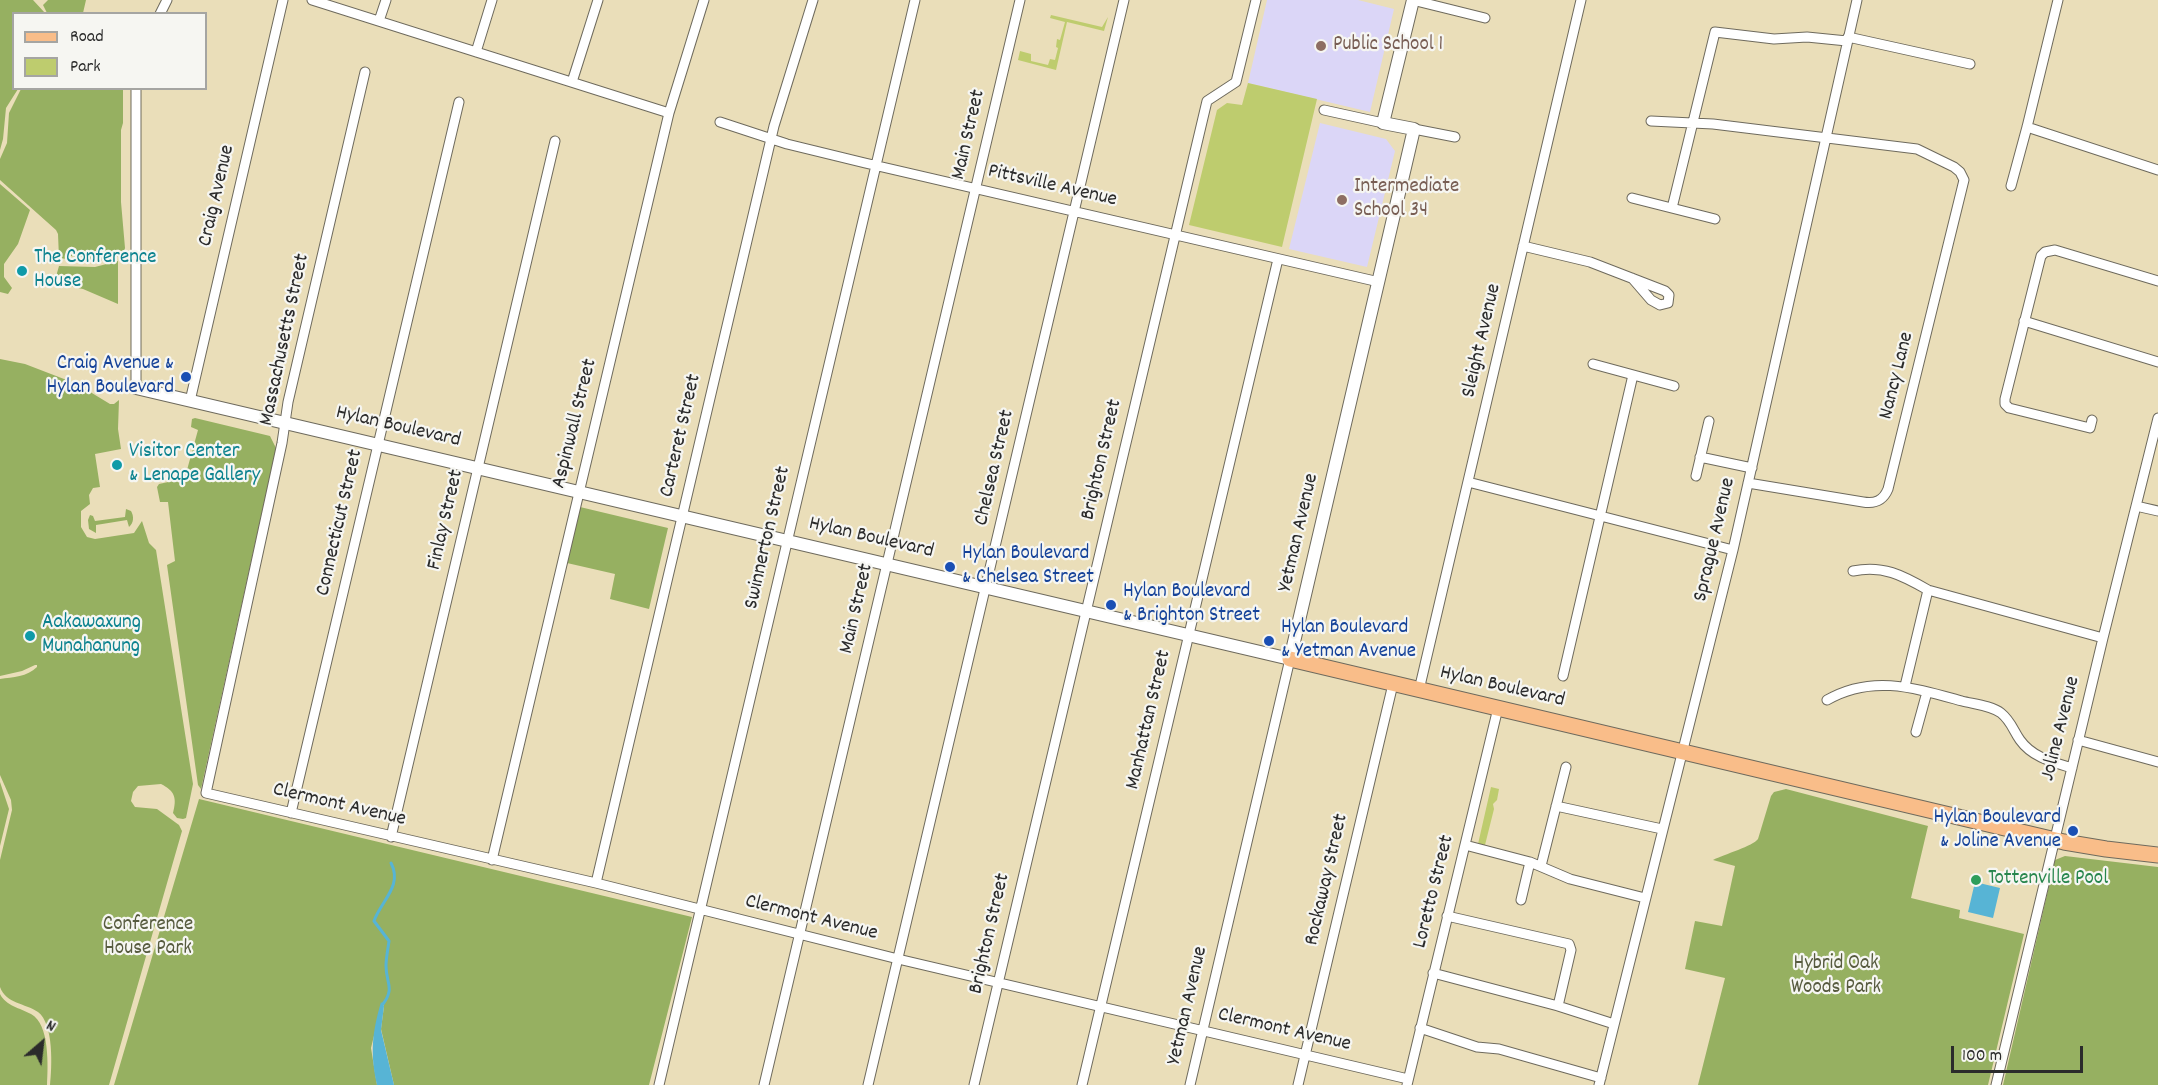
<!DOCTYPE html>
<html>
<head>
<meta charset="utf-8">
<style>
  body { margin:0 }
  #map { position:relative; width:2158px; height:1085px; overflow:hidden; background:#eadeb9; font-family:Dekko,sans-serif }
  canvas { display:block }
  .legend { position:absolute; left:12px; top:12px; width:195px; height:78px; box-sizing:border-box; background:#f6f6f2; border:2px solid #a5a5a2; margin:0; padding:8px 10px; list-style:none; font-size:18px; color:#2b2b2b }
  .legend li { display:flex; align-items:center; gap:12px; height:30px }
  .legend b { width:30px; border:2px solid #a5a5a2 }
  .north { position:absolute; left:12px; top:1013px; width:60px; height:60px; -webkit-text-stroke:4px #f6f6f2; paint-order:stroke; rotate:28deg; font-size:16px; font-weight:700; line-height:24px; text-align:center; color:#2b2b2b }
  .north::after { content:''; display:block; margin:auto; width:21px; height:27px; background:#2b2b2b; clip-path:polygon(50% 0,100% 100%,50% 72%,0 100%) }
  .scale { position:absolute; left:1951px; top:1046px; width:132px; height:27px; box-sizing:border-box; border:3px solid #2b2b2b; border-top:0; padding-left:8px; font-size:18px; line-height:21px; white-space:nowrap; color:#2b2b2b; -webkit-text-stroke:4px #f6f6f2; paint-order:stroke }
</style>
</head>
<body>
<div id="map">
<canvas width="2158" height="1085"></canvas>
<ul class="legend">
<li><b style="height:8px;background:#f9bd89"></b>Road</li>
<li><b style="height:16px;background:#becc6e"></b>Park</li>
</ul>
<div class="north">N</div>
<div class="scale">100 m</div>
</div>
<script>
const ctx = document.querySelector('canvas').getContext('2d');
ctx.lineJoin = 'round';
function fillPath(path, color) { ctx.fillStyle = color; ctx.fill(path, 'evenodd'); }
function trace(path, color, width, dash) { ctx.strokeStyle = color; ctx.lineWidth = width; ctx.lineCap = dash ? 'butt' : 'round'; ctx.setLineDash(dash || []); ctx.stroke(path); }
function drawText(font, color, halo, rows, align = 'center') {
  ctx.font = font + ' Dekko,sans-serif'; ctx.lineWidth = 4.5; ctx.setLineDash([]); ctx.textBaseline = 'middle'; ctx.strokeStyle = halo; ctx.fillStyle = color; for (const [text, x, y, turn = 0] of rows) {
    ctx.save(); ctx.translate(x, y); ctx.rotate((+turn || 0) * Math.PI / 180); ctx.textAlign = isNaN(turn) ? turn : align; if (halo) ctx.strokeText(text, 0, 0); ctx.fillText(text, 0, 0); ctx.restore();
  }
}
fillPath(new Path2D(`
  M1267,0H1358L1394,9L1370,112L1248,83Z
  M1320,123L1386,139L1395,151L1367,267L1289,249Z`), '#dbd6f7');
fillPath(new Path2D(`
  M1051,15L1102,27L1108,17L1104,31L1067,22L1056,70L1018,60L1020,51L1031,54V61L1048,65L1050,59L1055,60L1058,48L1056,47L1057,39L1060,40L1065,22L1050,18Z
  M1248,83L1317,99L1282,247L1189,225L1217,110L1227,103L1242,105Z
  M1491,787L1499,789L1497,800L1493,804L1494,809L1485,845L1478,844Z`), '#becc6e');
fillPath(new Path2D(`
  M0,0H33L45,13L14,14V88L18,89L6,108L3,139L0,150Z
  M48,0H86L83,13H47L43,5Z
  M21,89H123V123L121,130V202L125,248L123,255L100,261L86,260L83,257L70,256L67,259L59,258L58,234L56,230L0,180V159L7,143L9,113Z
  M0,184L30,210L18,244L4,264V277L12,288L8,294L0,292Z
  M118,261V304L83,289L58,284L55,280L59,266L95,267Z
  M0,359L25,364L77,384L110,404H114L119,400L118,429L121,449L95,454L100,487L93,488L89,495L90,504L81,511V527L87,537L95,539L134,533L142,521L149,543L156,550L193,784L186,818L183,819L177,818L173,813C177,798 175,791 161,784L138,786L133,792L131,801L135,807L157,809L179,825L182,831L109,1085H50C52,1067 54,1024 38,1012C25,1003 6,1004 0,987V860L12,810L11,800L0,775V679C13,677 27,677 37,667V665H35L22,671L0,676Z
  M195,418L270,436L276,448L201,789L198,785L167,565L175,561L168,502H160L157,487L159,484L173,481L181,469L187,470L198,430L191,427L192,419Z
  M580,507L668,528L649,609L610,599L615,574L567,563Z
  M126,509L131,511C134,516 134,523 129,527L127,520L96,525V533L89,529L88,520L90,515L93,516L95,521L125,517Z
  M0,782L9,809L0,846Z
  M1786,789L1928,826L1911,898L1960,910L1959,918L2024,934L1988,1085H1698L1725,978L1685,969L1695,921L1722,926L1735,866L1713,860C1725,854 1753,846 1758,839L1771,796L1774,792Z
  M199,799L692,917L649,1085H394L381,1029L384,1006L382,1003L371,1048L377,1085H114Z
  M2065,856L2158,867V1085H2003L2055,860Z
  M0,994C6,1006 20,1008 31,1014C50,1024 48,1067 47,1085H0Z`), '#96b061');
fillPath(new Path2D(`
  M1975,882L2000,888L1993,918L1968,912Z
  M381,1002L384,1006L381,1030L394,1085H377C370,1054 372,1033 381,1002Z`), '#57b4d5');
trace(new Path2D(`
  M383,1004C395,988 386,983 386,966C386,958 388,949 389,941L374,921C381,901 403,886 391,863`), '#57b4d5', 3);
const minor = new Path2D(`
  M312,0L669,113
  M1412,0L1485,18
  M160,14L167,0
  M379,21L386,0
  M1848,37L1970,64
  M476,52L492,0
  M365,72L288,402L282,443L206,793L596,883L898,959L1408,1079
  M572,82L598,0
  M136,88V388
  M1324,110L1383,123
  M1651,121L1713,124L1917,149L1954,167L1960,172L1964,180L1888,489C1883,501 1875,504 1863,502L1748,483
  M720,122L787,144L865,163L1379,282
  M2027,127L2158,170
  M1414,129L1455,137
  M2011,186L2027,127L2058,0
  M1632,198L1715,219
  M1672,208L1715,32L1774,39L1807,37L1847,41
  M1523,246L1590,262L1665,291L1669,295L1668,303L1660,305L1651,300L1632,278
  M2024,321L2158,362
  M1593,364L1674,386
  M190,401L283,0
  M2092,420L2090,428L2009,408L2005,404V399L2041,256L2045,252L2055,250L2158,281
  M1700,457L1752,468
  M1696,476L1709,421
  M1468,482L1733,550
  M2136,506L2158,511
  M1853,571C1883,565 1902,575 1928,590L2103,638
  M1563,676L1633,375
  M1905,686L1928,590
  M1419,690L1581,0
  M1827,700C1872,674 1915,688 1962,701C1974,704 1992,706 2001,713C2011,721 2013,730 2020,740C2032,757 2052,762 2072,768
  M1916,732L1927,692
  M2078,740L2158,762
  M1556,806L1662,829
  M291,813L459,102
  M391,837L555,141
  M1465,845L1530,862L1570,879L1645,898
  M492,860L669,113L704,0
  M1541,866L1566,767
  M596,883L774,126L813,0
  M1521,900L1530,862
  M1447,916L1569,944L1571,950L1558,1006
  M1433,973L1558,1006L1614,1024
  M1420,1028L1477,1047L1499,1049L1601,1078
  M659,1085L915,0
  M764,1085L1020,0
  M868,1085L1124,0
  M974,1085L1207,101L1236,82L1256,0
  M1082,1085L1278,259
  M1190,1085L1290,659
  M1298,1085L1393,684
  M1407,1085L1498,708
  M1599,1085L1733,550L1857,0
  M1996,1085L2103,638L2158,418`);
const tertiary = new Path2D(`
  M136,388L1290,659L1414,129L1383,123L1413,0`);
const primary = new Path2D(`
  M1290,659L2064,842L2106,849L2158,855`);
trace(minor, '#6e6a5d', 11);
trace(tertiary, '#6e6a5d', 14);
trace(primary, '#6e6a5d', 17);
trace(minor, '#fff', 9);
trace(tertiary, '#fff', 12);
trace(primary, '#f9bd89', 15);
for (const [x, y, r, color] of [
  [1321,46,6,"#8d6e63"],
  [1342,200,6,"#8d6e63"],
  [22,271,6,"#0f9aa8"],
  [186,377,6,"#1a4fb4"],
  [117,465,6,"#0f9aa8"],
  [950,567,6,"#1a4fb4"],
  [1111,605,6,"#1a4fb4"],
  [30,636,6,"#0f9aa8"],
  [1269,641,6,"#1a4fb4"],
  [2073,831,6,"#1a4fb4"],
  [1976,880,6,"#2e9e5b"]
]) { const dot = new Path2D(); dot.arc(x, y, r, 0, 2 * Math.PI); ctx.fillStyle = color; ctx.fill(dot); trace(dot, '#f6f6f2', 2); }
drawText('21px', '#785e54', '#f6f6f2', [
  ["Public School 1",1333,46],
  ["Intermediate",1354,188],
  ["School 34",1354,212]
], 'left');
drawText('21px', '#2b2b2b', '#f6f6f2', [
  ["Main Street",970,135,-77],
  ["Pittsville Avenue",1052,187,13],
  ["Craig Avenue",218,196,-77],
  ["Massachusetts Street",286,340,-78],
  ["Sleight Avenue",1483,341,-77],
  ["Nancy Lane",1898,376,-76],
  ["Aspinwall Street",576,424,-76],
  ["Hylan Boulevard",398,428,13],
  ["Carteret Street",682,436,-77],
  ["Brighton Street",1103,460,-77],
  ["Chelsea Street",996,468,-77],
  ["Finlay Street",447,520,-77],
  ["Connecticut Street",341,523,-77],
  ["Yetman Avenue",1300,533,-77],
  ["Swinnerton Street",769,538,-77],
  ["Hylan Boulevard",871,539,13],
  ["Sprague Avenue",1716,540,-77],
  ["Main Street",858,609,-77],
  ["Hylan Boulevard",1502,688,13],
  ["Manhattan Street",1150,720,-77],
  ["Joline Avenue",2062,729,-76],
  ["Clermont Avenue",339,806,13],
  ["Rockaway Street",1328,880,-77],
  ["Loretto Street",1435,892,-76],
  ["Clermont Avenue",811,919,14],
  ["Brighton Street",991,934,-77],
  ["Yetman Avenue",1189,1006,-77],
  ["Clermont Avenue",1284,1031,13]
]);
drawText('21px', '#0d838f', '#f6f6f2', [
  ["The Conference",34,259],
  ["House",34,283],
  ["Visitor Center",129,453],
  ["& Lenape Gallery",129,477],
  ["Aakawaxung",42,624],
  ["Munahanung",42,648]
], 'left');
drawText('21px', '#164399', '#f6f6f2', [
  ["Craig Avenue &",174,365,"right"],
  ["Hylan Boulevard",174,389,"right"],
  ["Hylan Boulevard",962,555],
  ["& Chelsea Street",962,579],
  ["Hylan Boulevard",1123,593],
  ["& Brighton Street",1123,617],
  ["Hylan Boulevard",1281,629],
  ["& Yetman Avenue",1281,653],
  ["Hylan Boulevard",2061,819,"right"],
  ["& Joline Avenue",2061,843,"right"]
], 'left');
drawText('21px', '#27864d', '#f6f6f2', [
  ["Tottenville Pool",1988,880]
], 'left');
drawText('21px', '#575b3f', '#f6f6f2', [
  ["Conference",148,926],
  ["House Park",148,950],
  ["Hybrid Oak",1836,965],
  ["Woods Park",1836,989]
]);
</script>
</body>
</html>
